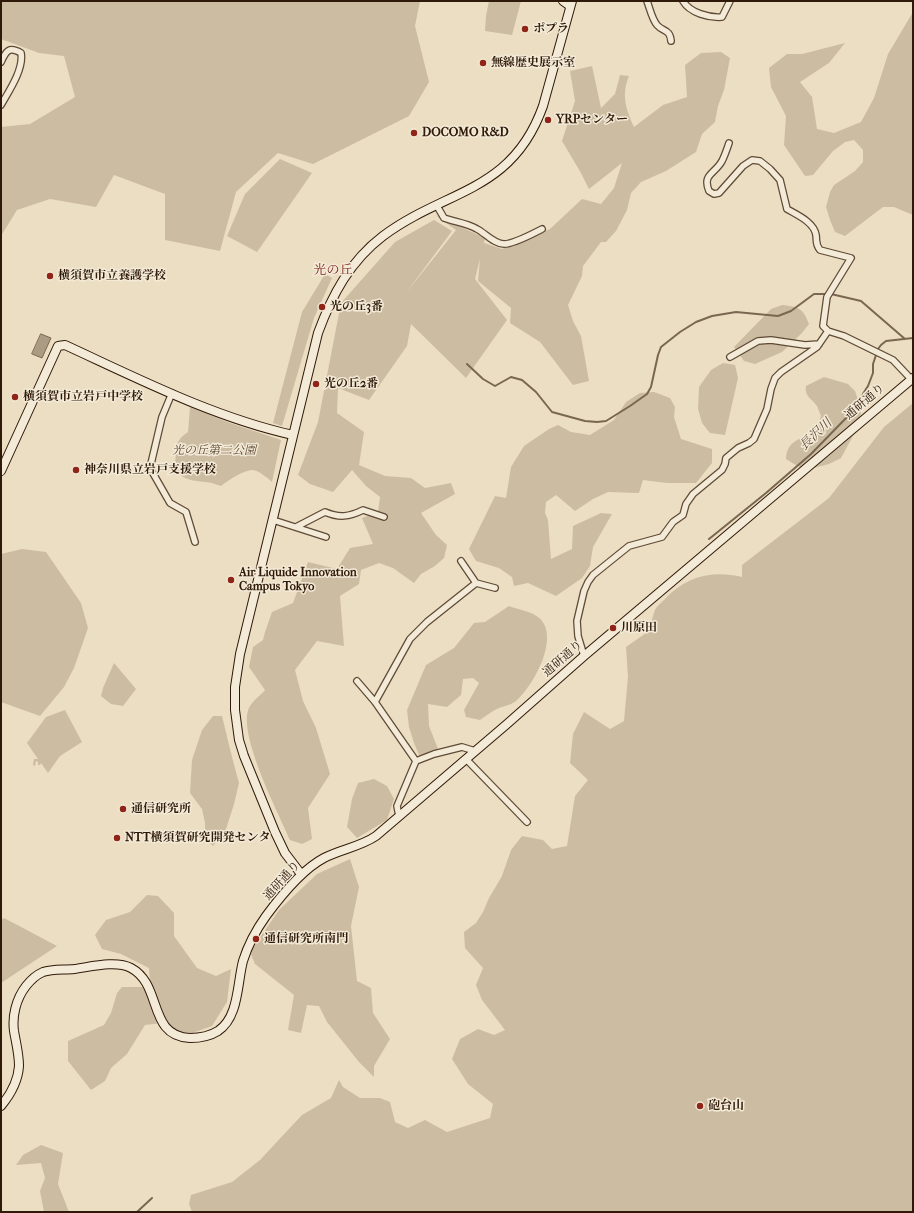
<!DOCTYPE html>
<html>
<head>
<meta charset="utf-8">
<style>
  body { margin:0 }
  #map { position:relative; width:914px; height:1213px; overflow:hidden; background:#ecdec2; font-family:"IM FELL French Canon",serif }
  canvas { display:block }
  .frame { position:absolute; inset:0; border:2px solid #2f1908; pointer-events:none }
</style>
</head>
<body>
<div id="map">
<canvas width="914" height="1213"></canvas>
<div class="frame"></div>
</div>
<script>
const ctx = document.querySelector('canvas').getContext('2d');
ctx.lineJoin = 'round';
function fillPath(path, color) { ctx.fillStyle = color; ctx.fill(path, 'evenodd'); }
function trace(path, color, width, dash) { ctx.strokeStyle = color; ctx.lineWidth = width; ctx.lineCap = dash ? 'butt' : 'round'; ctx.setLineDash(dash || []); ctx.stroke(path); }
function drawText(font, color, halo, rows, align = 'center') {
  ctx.font = font + ' "IM FELL French Canon","Noto Serif JP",serif'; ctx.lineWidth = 3; ctx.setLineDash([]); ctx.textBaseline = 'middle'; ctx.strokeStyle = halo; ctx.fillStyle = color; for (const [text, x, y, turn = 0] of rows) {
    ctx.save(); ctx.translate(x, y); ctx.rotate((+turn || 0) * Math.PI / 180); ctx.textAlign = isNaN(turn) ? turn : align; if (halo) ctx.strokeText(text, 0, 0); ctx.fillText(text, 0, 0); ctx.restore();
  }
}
fillPath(new Path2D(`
  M1,1H420L415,26L429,82L409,116L313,164L278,153L236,192L220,251L165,240V194L114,175L96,207L50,199L17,210L1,236V127L30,124L75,97L64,56L39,53L1,39Z
  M489,1H521L512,35L485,31L486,16Z
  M913,12V215L894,207H883L845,236L835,232L830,220L826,207L830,192L834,185L855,171L863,162V150L854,140L845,142L833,151L813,175L805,176L784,145L786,116L771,87L769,68L787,54H802L845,43L829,63L800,82L812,97L817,129L834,133L861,122L874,98L888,54Z
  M721,52L730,58L724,90L718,106L715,122L702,134L696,152L666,171L641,182L631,193L627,210L616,231L606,242H601L583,266L582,276L568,305L573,321L581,336L589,381L573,385L540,342L510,323L511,308L478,281L480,259L475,279L507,320L466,378L411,324L407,346L369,400L338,388L337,413L364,432L359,465L385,476L411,478L425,488L451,483L455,494L421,513L436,535L447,545L444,558L435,566L421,574L414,583L393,568L379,563L361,570L359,584L340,596L344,646L317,641L295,670L303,701L316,728L330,774L308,808L312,839L302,844L290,840C279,814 237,734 249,708C252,701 261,695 265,690L249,667L253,647L263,640L265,632L272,612L293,603L308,562L337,569L350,548L373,544L362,518L378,512L380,497L366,486L352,470L333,492L310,484L298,475L318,422L341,303L395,242L434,220L452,231L406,293L456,230L435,215L485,238L484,243L502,249L550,229L582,199L601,204L614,188L622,163L589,189L581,173L562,141L575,101L570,71L592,66L601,108L615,94L620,75L629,76C621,95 626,109 634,127L663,105L687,97L685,65L701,53Z
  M280,159L312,173L257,252L227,236L245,194Z
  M325,274L332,278L314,318L282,426L273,423L302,312Z
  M782,305C799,307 803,308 809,324L802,333L782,352L755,364L744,361L734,347L771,309Z
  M723,363L735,365L738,378L725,435L710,433L702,423L698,409L699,387L711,370Z
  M824,377L848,384L855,391L861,409L860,423L841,458L829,464L806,470L794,464L786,459C787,439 801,441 813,430C817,427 819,421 821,416C820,413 818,409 817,406C812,399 804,396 806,386Z
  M654,392L670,398L675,407L674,417L681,439L712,449V463L696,483H667L643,480L639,493L608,492L593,499L575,511L556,495L546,502L545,513L548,520L551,559L572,549L573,526L601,513L612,514L593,547L590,566L582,578L556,596L528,583L514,586L512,577L499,568L476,561L469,549L495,496L506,498L511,467L524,446L549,429L558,425L571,432L590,435L614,420L626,402L640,393Z
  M913,403V1212H192L189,1204L191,1195L232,1182L260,1160L302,1115L331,1098L339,1080L343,1087L360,1098H380L390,1102L395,1122L408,1128L425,1120L447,1132L490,1118L493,1104L468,1084L452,1059L460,1039L478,1029L494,1035L505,1030L482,1000L476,985L483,968L465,948L464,932L476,923L483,912L489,898L502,876L511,850L522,836L543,840L552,849L567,846L575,796L588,780L570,763L573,734L584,712L610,729L624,721L628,677L626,647L649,631C651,625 652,617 655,610C657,606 662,602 665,599C686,576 713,570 742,577V565L829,498L884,427Z
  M190,407L230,423L281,440L272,482C269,479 258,470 253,470C243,470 229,480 221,486C218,485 215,484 212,483C202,481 183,482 177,471C175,467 175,460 176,455C176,443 178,439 188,432Z
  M22,549L46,552L81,603L88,628L74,668L64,687L40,716L1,702V554Z
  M509,606C517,609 532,612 538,617C562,635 533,687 516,701C511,705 504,706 499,708C492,711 486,716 480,720L466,717L464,710L479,683L473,678L463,679L461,695L447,707L428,704L429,726L440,754L428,761L419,755L414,743L409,727L407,710L426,665L454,648L474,623L485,622Z
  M114,663L136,689L123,706L111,704L101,696L103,688Z
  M65,710L82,742L60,756L48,773L41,763L40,765H38V762L36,761L35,766L33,765L34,759H38L27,743L46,717Z
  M213,716H222L232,757L239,783L234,804L226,829L213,846L205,839V823L202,809L190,793L192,760L202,730Z
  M374,779L387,786L394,799L387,820L357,838L347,827L352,799L358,783Z
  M350,859L359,887L351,926L357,981L371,988L373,1013L390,1039L374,1066V1077L359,1062L327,1022L319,1006L307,1005L301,1033L288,1030L294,995L255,964L250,952L279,910L317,874Z
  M147,895L158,896L174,913V936L197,968L216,976L231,969L227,1002L212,1026L192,1033L173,1031L162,1023L145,1025L127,1054L111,1068L105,1081L91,1090L68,1061V1041L104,1025L111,1013L117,993L122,987H150L149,968L121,954L102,949L95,935L106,920L130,912Z
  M4,918L57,946L1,983V920Z
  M41,1145L63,1153L58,1184L69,1212H44L40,1191L45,1178L41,1163L16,1165L23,1155Z`), '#ccbda2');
const water = new Path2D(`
  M41,334L51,338L42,358L32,354Z`);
fillPath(water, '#ac9b83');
trace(water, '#7a6752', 1);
trace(new Path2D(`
  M831,294L861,301L905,339
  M467,364L483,379L495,386L511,377L522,380L536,392L552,412L585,421L597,422L606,421L630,406L647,394L651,387L658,355L661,347L680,332L696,322L712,316L736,312L778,316L791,311L814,294H827
  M709,539L766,493L811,454L850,414L868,386L873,373V364L878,349L881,345L886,341L913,338
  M137,1212L152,1198`), '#7a6752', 2);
const street = new Path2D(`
  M647,1C650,9 652,19 657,25C663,32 670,29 671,41
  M683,1C690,13 709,18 722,17L730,1
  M1,62C6,51 9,46 21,53C24,69 9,91 1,105
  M437,206L444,218C455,222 467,223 477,229C485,233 494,244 504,244C514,244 532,234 542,229
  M828,331L844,336L893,360L911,379
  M730,357L758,341L771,340L805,345L819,344
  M172,393L162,417L150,468L170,503L186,512L195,542
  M273,520L326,537
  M296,527L325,512C339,518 349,517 363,510L384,517
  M461,561L476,583L495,588
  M584,656L578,636L577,621L584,591L588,582L593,575L629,546L662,537L673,522L683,515L686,504L693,494L722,470L725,464L726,458L738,448L749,443L754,439L767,409L771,389L775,378L781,372L817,347L828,331L823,326L827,297L851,258L820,250C815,244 817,241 816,235C814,222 797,215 787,209L780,180L770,169L760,161L752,160L743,166L719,193L714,194L709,191C702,174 715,174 722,161C725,155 727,149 729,143
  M357,681L375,702L416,761
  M375,702L410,639L427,622L476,583
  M466,759L527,822
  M399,816L397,806L416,761L434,754L462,747L475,751`);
const secondary = new Path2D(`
  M563,1L570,6
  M1,471L58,346L65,345C139,379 213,417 293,435
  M301,874L285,853L275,832L244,756L239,740L235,710V687L240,654L318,333C332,295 350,261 383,236C446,189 512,193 543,106L572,1
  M1,1106C11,1094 18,1082 19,1066C19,1054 16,1043 14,1031C12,1016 16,999 26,986C30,981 36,975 43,972C52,969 64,970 74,969C90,967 116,960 131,968C163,985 147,1036 190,1038C199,1038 210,1036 218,1031C239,1017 237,984 243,961C248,945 256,930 266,916C280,897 303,869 324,858C341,849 360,847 376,836L507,724L584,656L913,378`);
trace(street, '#5e4a36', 8);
trace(secondary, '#2f1908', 10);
trace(street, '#f3ead7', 5.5);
trace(secondary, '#f3ead7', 8);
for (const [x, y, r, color] of [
  [525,29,4,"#8f2418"],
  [483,63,4,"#8f2418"],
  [548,120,4,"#8f2418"],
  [414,133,4,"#8f2418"],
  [50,276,4,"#8f2418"],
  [322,307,4,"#8f2418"],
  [316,384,4,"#8f2418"],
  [15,397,4,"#8f2418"],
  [76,470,4,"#8f2418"],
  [231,580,4,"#8f2418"],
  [613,628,4,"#8f2418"],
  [123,809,4,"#8f2418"],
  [117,838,4,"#8f2418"],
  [256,939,4,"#8f2418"],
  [700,1106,4,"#8f2418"]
]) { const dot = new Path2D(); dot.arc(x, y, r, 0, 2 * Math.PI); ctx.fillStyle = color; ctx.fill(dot); trace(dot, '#f3ead7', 1.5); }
drawText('bold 12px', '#2f1908', '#f3ead7', [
  ["ポプラ",533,29],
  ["無線歴史展示室",491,63],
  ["YRPセンター",556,120],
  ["DOCOMO R&D",422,133],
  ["横須賀市立養護学校",58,276],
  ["光の丘3番",330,307],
  ["光の丘2番",324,384],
  ["横須賀市立岩戸中学校",23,397],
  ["神奈川県立岩戸支援学校",84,470],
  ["Air Liquide Innovation",239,573],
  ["Campus Tokyo",239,587],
  ["川原田",621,628],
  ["通信研究所",131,809],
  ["NTT横須賀研究開発センタ",125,838],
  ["通信研究所南門",264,939],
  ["砲台山",708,1106]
], 'left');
drawText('12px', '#2f1908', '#f3ead7', [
  ["通研通り",865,402,-40],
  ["通研通り",563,659,-41],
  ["通研通り",282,881,-48]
]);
drawText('italic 12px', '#5e4a36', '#f3ead7', [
  ["光の丘第二公園",214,451]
]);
drawText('13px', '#7a1f14', '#f3ead7', [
  ["光の丘",333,271]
]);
drawText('italic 13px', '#614d39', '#f3ead7', [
  ["長沢川",816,435,-44]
]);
</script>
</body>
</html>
